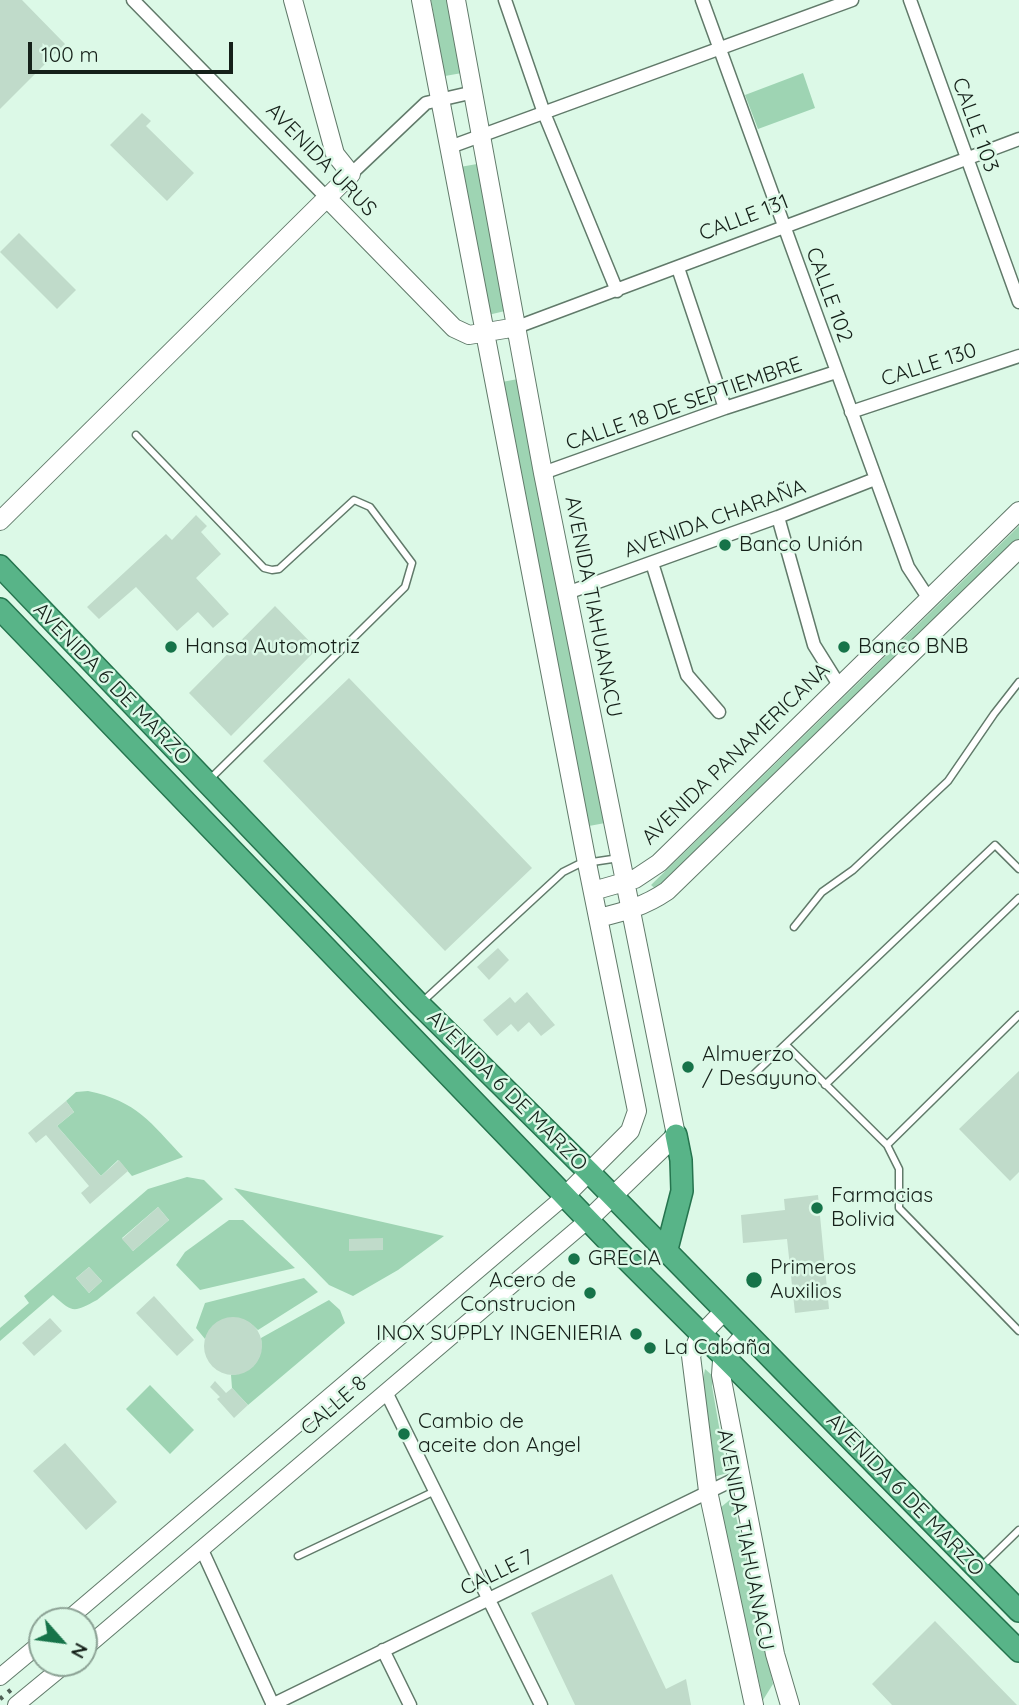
<!DOCTYPE html>
<html>
<head>
<meta charset="utf-8">
<style>
  body { margin:0 }
  #map { position:relative; width:1019px; height:1705px; overflow:hidden; background:#dcf9e7; font-family:Quicksand,sans-serif }
  canvas { display:block }
  .north { position:absolute; left:28px; top:1607px; width:70px; height:70px; box-sizing:border-box; background:#dcf9e7; border:2px solid #8ca295; border-radius:50%; rotate:118deg; font-size:19px; font-weight:700; line-height:28px; text-align:center; color:#152019 }
  .north::after { content:''; display:block; margin:auto; width:24px; height:32px; background:#167349; clip-path:polygon(50% 0,100% 100%,50% 72%,0 100%) }
  .scale { position:absolute; left:28px; top:42px; width:205px; height:32px; box-sizing:border-box; border:4px solid #152019; border-top:0; padding-left:9px; font-size:21px; line-height:24px; white-space:nowrap; color:#152019; -webkit-text-stroke:5px #dcf9e7; paint-order:stroke }
</style>
</head>
<body>
<div id="map">
<canvas width="1019" height="1705"></canvas>
<div class="north">N</div>
<div class="scale">100 m</div>
</div>
<script>
const ctx = document.querySelector('canvas').getContext('2d');
ctx.lineJoin = 'round';
function fillPath(path, color) { ctx.fillStyle = color; ctx.fill(path, 'evenodd'); }
function trace(path, color, width, dash) { ctx.strokeStyle = color; ctx.lineWidth = width; ctx.lineCap = dash ? 'butt' : 'round'; ctx.setLineDash(dash || []); ctx.stroke(path); }
function drawText(font, color, halo, rows, align = 'center') {
  ctx.font = font + ' Quicksand,sans-serif'; ctx.lineWidth = 5; ctx.setLineDash([]); ctx.textBaseline = 'middle'; ctx.strokeStyle = halo; ctx.fillStyle = color; for (const [text, x, y, turn = 0] of rows) {
    ctx.save(); ctx.translate(x, y); ctx.rotate((+turn || 0) * Math.PI / 180); ctx.textAlign = isNaN(turn) ? turn : align; if (halo) ctx.strokeText(text, 0, 0); ctx.fillText(text, 0, 0); ctx.restore();
  }
}
fillPath(new Path2D(`
  M431,0H449L462,73L445,76Z
  M803,73L815,108L758,129L745,95Z
  M477,164L505,311L488,315L460,167Z
  M518,379L605,823L589,826L502,382Z
  M1019,526V539L658,891L651,885Z
  M88,1091C137,1101 151,1123 183,1157L132,1176L118,1160L101,1176L57,1126L74,1112L66,1101L76,1092Z
  M187,1177L204,1180L223,1199L97,1300C73,1313 73,1313 53,1295L0,1341V1328L29,1303L24,1296L148,1189ZM158,1207L169,1220L133,1251L122,1238ZM89,1267L102,1281L89,1293L76,1278Z
  M234,1188L444,1236L398,1270L353,1296L329,1285Z
  M229,1220H243L295,1268L200,1290L176,1265L185,1252Z
  M304,1278L318,1292L258,1330C239,1310 216,1316 205,1339L196,1328L205,1303Z
  M329,1300L340,1310L345,1323L248,1405L232,1388L231,1375C252,1373 264,1359 261,1338Z
  M705,1369L714,1377L712,1386L727,1473L714,1477L703,1380Z
  M150,1385L194,1430L170,1454L126,1409Z
  M732,1498L773,1684L763,1700L720,1508Z`), '#9ed4b3');
fillPath(new Path2D(`
  M0,0H22L65,44L0,109Z
  M142,113L151,121L146,126L194,173L167,201L110,145Z
  M19,233L76,290L57,309L0,252Z
  M196,515L207,526L201,532L221,554L196,578L229,614L213,628L198,612L177,631L136,587L99,619L87,607L166,534L172,540Z
  M275,606L317,649L231,736L189,693Z
  M349,678L532,868L445,951L263,761Z
  M498,948L509,960L489,980L477,967Z
  M527,992L555,1025L541,1036L529,1022L518,1032L511,1024L497,1036L483,1020L510,997L515,1003Z
  M1019,1071V1172L1010,1181L959,1129Z
  M66,1101L74,1112L57,1126L101,1176L119,1160L128,1171L90,1204L81,1193L89,1186L46,1135L36,1143L28,1133Z
  M818,1195L829,1309L795,1313L787,1239L743,1243L741,1215L785,1210L784,1199Z
  M158,1207L169,1220L133,1251L122,1239Z
  M383,1238V1250L349,1251V1239Z
  M89,1267L102,1281L89,1293L76,1278Z
  M154,1296L194,1340L177,1356L136,1313Z
  M204 1346a29 29 0 1 1 58 0a29 29 0 1 1-58 0Z
  M50,1318L62,1331L34,1356L22,1343Z
  M215,1381L226,1393L232,1388L248,1405L234,1418L217,1399L220,1397L210,1387Z
  M65,1443L117,1502L86,1530L33,1471Z
  M612,1574L666,1689L686,1679L691,1705H575L531,1613Z
  M935,1621L1017,1705H892L872,1684Z`), '#c0dbca');
const service = new Path2D(`
  M136,435L264,568L272,570L279,569L354,500L370,507L412,563L405,587L210,779
  M794,927L822,892L853,870L948,781L994,714L1019,682
  M421,1003L563,872L579,864L619,858
  M786,1045L887,1145L899,1169V1208L1019,1331
  M751,1077L995,845L1019,869
  M825,1085L1019,898
  M887,1145L1019,1015
  M298,1556L435,1491
  M980,1568L1019,1530`);
const minor = new Path2D(`
  M133,0L326,197
  M505,0L544,113L617,291
  M702,0L908,567L929,599
  M910,0L1019,302
  M450,147L852,0
  M351,174L426,103L474,92
  M678,268L725,408
  M517,327L1019,139
  M851,412L1019,356
  M543,473L725,408L836,372
  M778,517L814,645L839,685
  M652,563L687,675L719,712
  M567,593L778,517L875,479
  M386,1392L541,1705
  M202,1550L273,1705
  M383,1650L410,1705
  M272,1705L739,1477`);
const tertiary = new Path2D(`
  M66,1621L565,1196
  M84,1649L588,1220
  M0,1677L42,1642
  M16,1705L67,1663`);
const secondary = new Path2D(`
  M421,0L587,863L637,1111L630,1131L565,1196
  M456,0L543,473L676,1135L588,1220
  M326,197L454,328L469,335L517,327
  M0,521L351,174L335,154L293,0
  M593,891L635,879L659,863L1019,511
  M598,918C624,912 645,906 667,891L1019,549
  M724,1311L699,1337L691,1356L708,1491L754,1705
  M746,1333L722,1361L721,1375L775,1654L790,1705`);
const trunk = new Path2D(`
  M0,566L419,1004L589,1172L1019,1611
  M0,609L611,1244L1019,1651
  M666,1253L682,1191L681,1160L676,1135`);
trace(service, '#617a6a', 9);
trace(minor, '#617a6a', 15);
trace(tertiary, '#617a6a', 18);
trace(secondary, '#617a6a', 20);
trace(trunk, '#25744e', 24);
trace(service, '#fff', 6);
trace(minor, '#fff', 12);
trace(tertiary, '#fff', 16);
trace(secondary, '#fff', 18);
trace(trunk, '#58b488', 21);
trace(new Path2D(`
  M0,1699L12,1689`), '#4f5f55', 4.5, [3.5, 7]);
for (const [x, y, r, color] of [
  [725,545,7,"#167349"],
  [171,647,7,"#167349"],
  [844,647,7,"#167349"],
  [688,1067,7,"#167349"],
  [817,1208,7,"#167349"],
  [574,1259,7,"#167349"],
  [754,1280,9,"#167349"],
  [590,1293,7,"#167349"],
  [636,1334,7,"#167349"],
  [650,1348,7,"#167349"],
  [404,1434,7,"#167349"]
]) { const dot = new Path2D(); dot.arc(x, y, r, 0, 2 * Math.PI); ctx.fillStyle = color; ctx.fill(dot); trace(dot, '#dcf9e7', 2.5); }
drawText('21px', '#152019', '#dcf9e7', [
  ["CALLE 103",975,125,70],
  ["AVENIDA URUS",321,160,46],
  ["CALLE 131",744,218,-21],
  ["CALLE 102",829,295,70],
  ["CALLE 130",929,365,-18],
  ["CALLE 18 DE SEPTIEMBRE",684,404,-19],
  ["AVENIDA CHARAÑA",715,519,-20],
  ["AVENIDA TIAHUANACU",593,607,79],
  ["AVENIDA 6 DE MARZO",112,684,46],
  ["AVENIDA PANAMERICANA",736,754,-44],
  ["AVENIDA 6 DE MARZO",507,1091,45],
  ["CALLE 8",334,1406,-41],
  ["AVENIDA 6 DE MARZO",905,1495,46],
  ["AVENIDA TIAHUANACU",745,1540,79],
  ["CALLE 7",497,1573,-26]
]);
drawText('21px', '#152019', '#dcf9e7', [
  ["Banco Unión",739,545],
  ["Hansa Automotriz",185,647],
  ["Banco BNB",858,647],
  ["Almuerzo",702,1055],
  ["/ Desayuno",702,1079],
  ["Farmacias",831,1196],
  ["Bolivia",831,1220],
  ["GRECIA",588,1259],
  ["Primeros",770,1268],
  ["Auxilios",770,1292],
  ["Acero de",576,1281,"right"],
  ["Construcion",576,1305,"right"],
  ["INOX SUPPLY INGENIERIA",622,1334,"right"],
  ["La Cabaña",664,1348],
  ["Cambio de",418,1422],
  ["aceite don Angel",418,1446]
], 'left');
</script>
</body>
</html>
